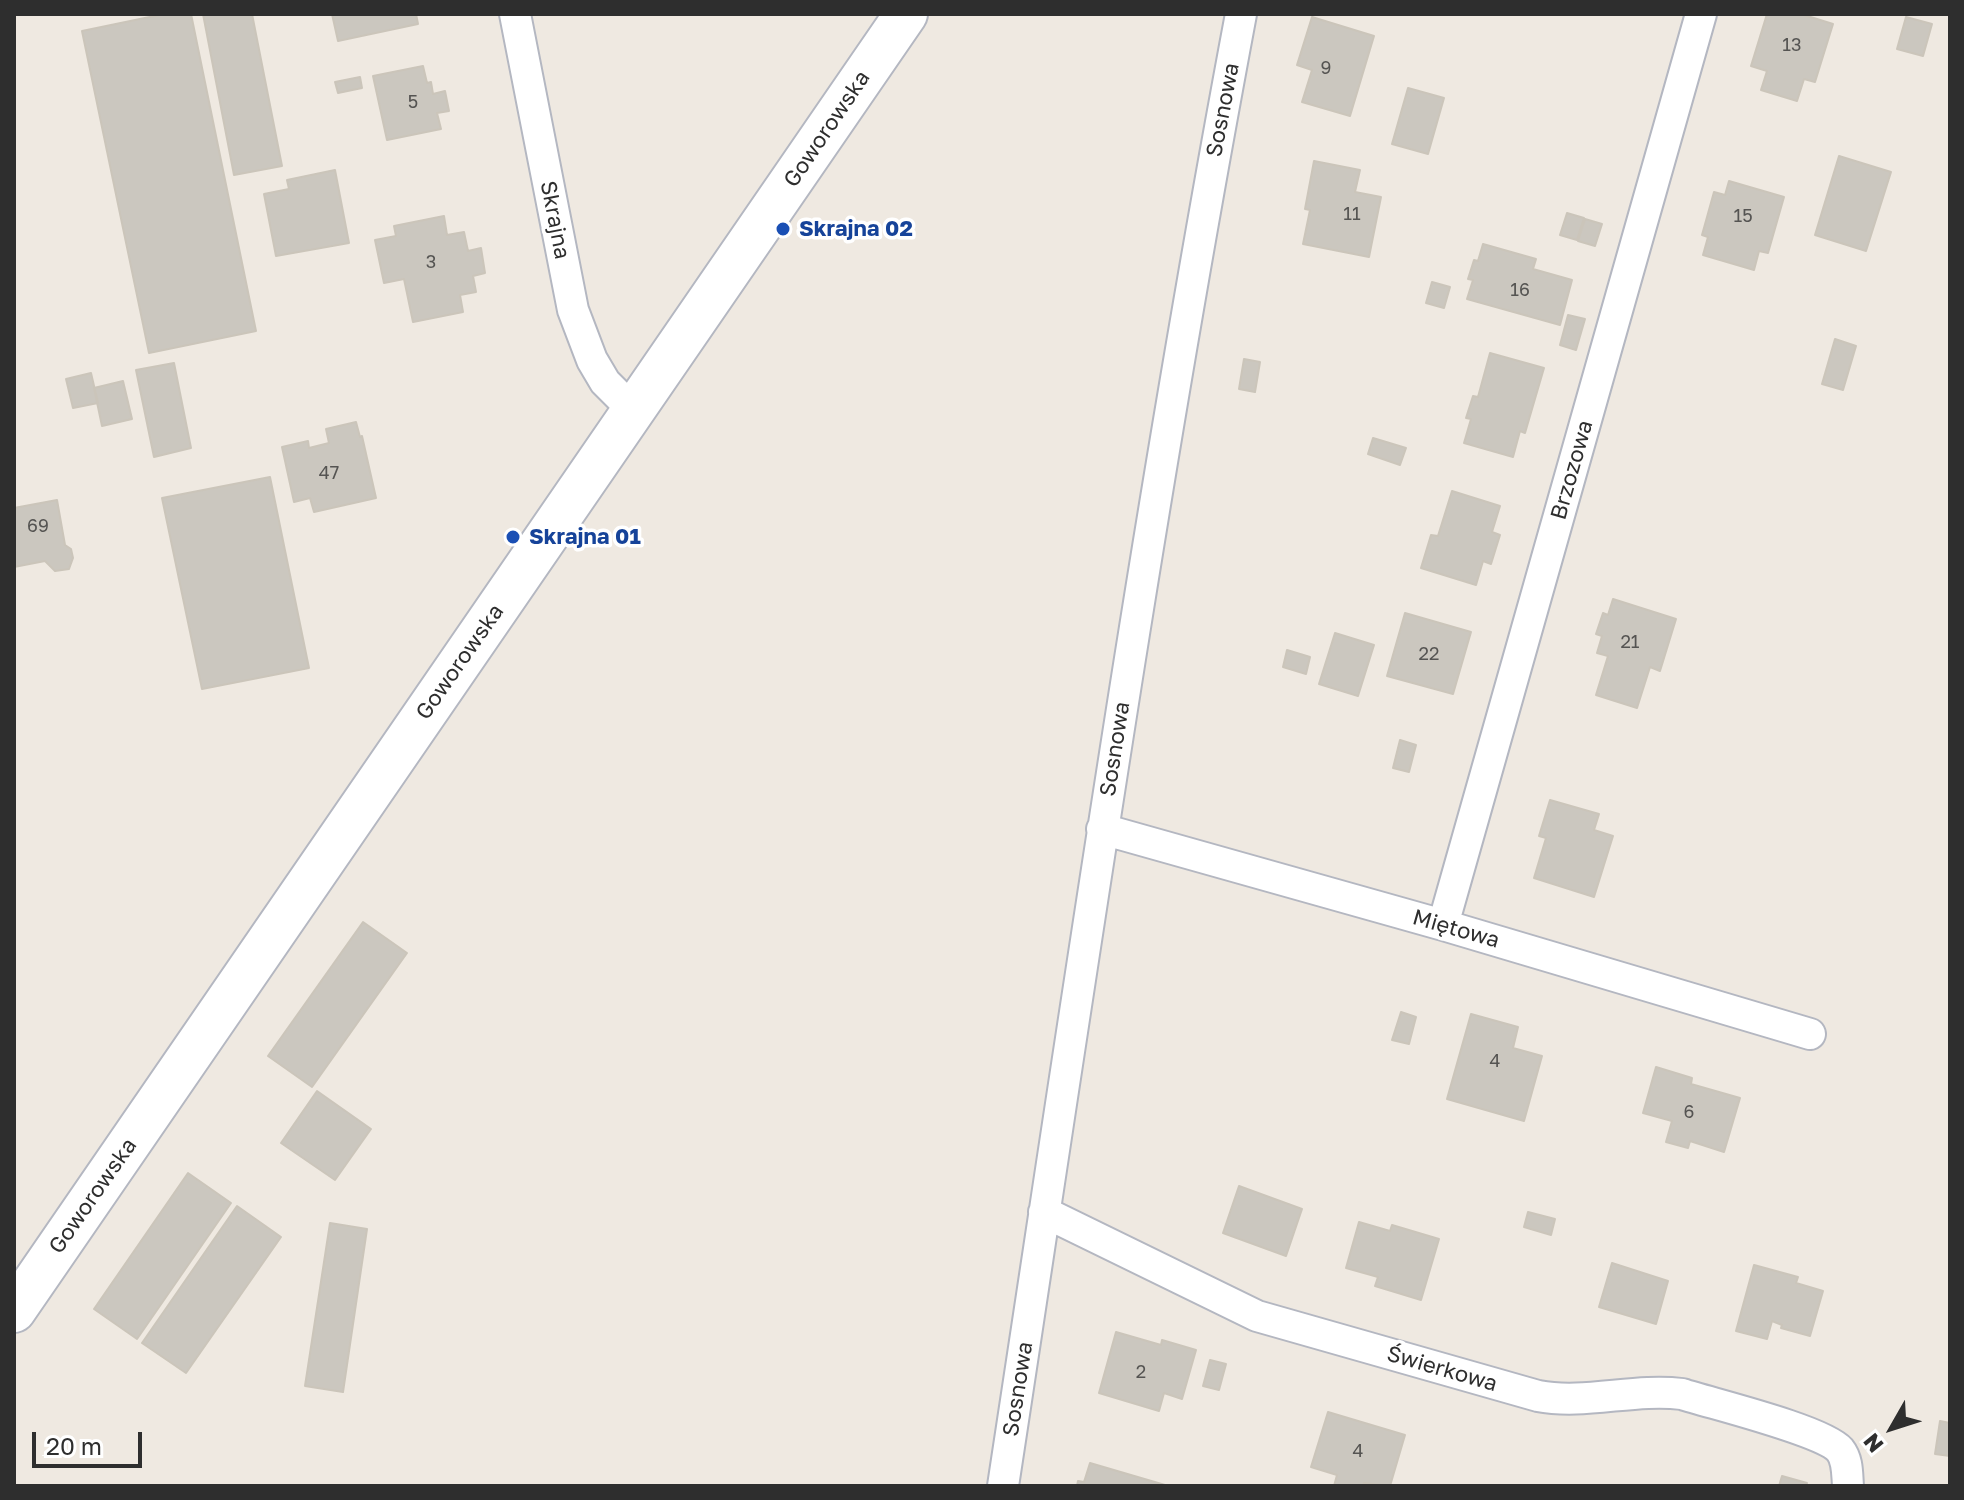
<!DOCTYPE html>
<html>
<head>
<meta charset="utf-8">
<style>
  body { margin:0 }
  #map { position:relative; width:1964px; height:1500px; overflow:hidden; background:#efe9e1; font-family:"Golos Text",sans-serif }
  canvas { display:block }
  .frame { position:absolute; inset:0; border:16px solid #2e2e2e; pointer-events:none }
  .north { position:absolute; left:1852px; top:1388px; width:80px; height:80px; -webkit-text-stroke:6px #fff; paint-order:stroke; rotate:231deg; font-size:22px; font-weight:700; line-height:32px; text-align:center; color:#2e2e2e }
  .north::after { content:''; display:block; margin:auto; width:28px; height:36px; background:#2e2e2e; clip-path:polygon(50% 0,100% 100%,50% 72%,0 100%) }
  .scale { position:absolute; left:32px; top:1432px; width:110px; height:36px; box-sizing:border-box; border:4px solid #2e2e2e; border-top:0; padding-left:10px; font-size:24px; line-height:28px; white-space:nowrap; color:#2e2e2e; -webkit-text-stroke:6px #fff; paint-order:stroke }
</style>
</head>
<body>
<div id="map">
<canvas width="1964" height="1500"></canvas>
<div class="frame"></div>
<div class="north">N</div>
<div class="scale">20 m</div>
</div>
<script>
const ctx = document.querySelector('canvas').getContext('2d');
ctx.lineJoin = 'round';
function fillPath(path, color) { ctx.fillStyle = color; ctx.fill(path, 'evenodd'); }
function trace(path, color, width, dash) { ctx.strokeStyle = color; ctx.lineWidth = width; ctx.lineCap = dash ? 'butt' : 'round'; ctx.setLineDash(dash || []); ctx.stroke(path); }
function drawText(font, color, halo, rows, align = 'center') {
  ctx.font = font + ' "Golos Text",sans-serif'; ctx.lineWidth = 7; ctx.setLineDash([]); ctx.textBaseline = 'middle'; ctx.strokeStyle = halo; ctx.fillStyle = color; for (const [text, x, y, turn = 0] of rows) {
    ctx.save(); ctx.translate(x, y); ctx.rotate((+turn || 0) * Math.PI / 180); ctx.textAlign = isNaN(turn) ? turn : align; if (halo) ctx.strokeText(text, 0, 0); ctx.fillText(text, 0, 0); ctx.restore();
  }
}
const building = new Path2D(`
  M164,14H191L256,331L149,353L82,31Z
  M203,14H252L282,166L234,175Z
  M332,14H416L418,24L338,41Z
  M1767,14H1801L1833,24L1815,82L1804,79L1797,101L1761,90L1767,71L1751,66Z
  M1312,17L1374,36L1350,116L1302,102L1312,70L1297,65Z
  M1906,17L1932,24L1923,56L1897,49Z
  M423,66L427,83L431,82L433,94L445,91L449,111L437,113L441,129L387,140L373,76Z
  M360,77L362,88L338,93L335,82Z
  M1408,88L1444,98L1428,154L1392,144Z
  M1839,156L1891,172L1866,251L1815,235Z
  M1314,161L1360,170L1355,192L1381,197L1369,257L1303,244L1310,210L1305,209Z
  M335,170L349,243L276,256L264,194L289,189L287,180Z
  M1729,181L1784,197L1768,253L1759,251L1754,270L1703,255L1708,237L1702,235L1714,192L1725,195Z
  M1567,213L1584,218L1577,240L1560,235Z
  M444,216L447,235L464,232L468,251L481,248L485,273L473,276L476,292L460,295L463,312L413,322L404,279L384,283L375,240L396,236L394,226Z
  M1585,219L1602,224L1595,246L1578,241Z
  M1483,244L1536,259L1533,269L1572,280L1560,325L1467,299L1473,280L1468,279L1474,260L1478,261Z
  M1432,282L1450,287L1444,308L1426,303Z
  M1568,315L1585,319L1576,350L1560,345Z
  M1835,339L1856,346L1843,390L1822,384Z
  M1490,353L1544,368L1525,433L1520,431L1513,457L1464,443L1471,419L1466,418L1473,396L1478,397Z
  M1244,359L1260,362L1255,392L1239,389Z
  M174,363L191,448L154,457L136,370Z
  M91,373L98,403L73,408L66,379Z
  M123,381L132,419L102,426L94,388Z
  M356,422L360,437L362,436L376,498L314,512L310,498L294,502L282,447L308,441L309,448L329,443L326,429Z
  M1373,438L1406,448L1400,465L1368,454Z
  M270,477L309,668L202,689L162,498Z
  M1452,491L1500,506L1492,532L1500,535L1491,564L1483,561L1476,585L1421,568L1431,535L1438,536Z
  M57,500L65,545L71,549L73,558L69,569L55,571L45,561L14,567V508Z
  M1613,599L1676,619L1660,671L1650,667L1637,708L1596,695L1608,656L1597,653L1602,636L1596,634L1603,613L1608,615Z
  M1405,613L1471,632L1453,694L1387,676Z
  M1335,633L1374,645L1358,696L1319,684Z
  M1287,650L1310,657L1306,674L1283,667Z
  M1400,740L1416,745L1409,772L1393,768Z
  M1550,800L1599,814L1594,830L1613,836L1594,897L1534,878L1546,838L1539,836Z
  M363,922L407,953L312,1087L268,1056Z
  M1401,1012L1416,1017L1409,1044L1392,1040Z
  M1471,1014L1518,1027L1513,1048L1542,1056L1524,1121L1447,1099Z
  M1656,1067L1692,1078L1691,1084L1740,1098L1724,1152L1690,1141L1688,1148L1666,1142L1672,1121L1643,1113Z
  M317,1091L371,1129L335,1180L281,1143Z
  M188,1173L231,1203L137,1339L94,1309Z
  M1239,1186L1302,1209L1286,1256L1223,1233Z
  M237,1206L281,1237L186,1373L142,1343Z
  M1528,1212L1555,1219L1551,1235L1524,1227Z
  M1359,1222L1390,1231L1392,1225L1439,1239L1421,1300L1375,1286L1378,1277L1346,1268Z
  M330,1223L367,1229L343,1392L305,1386Z
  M1612,1263L1668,1281L1656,1324L1599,1307Z
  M1754,1265L1798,1277L1796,1283L1823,1291L1810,1336L1781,1328L1782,1325L1772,1321L1767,1339L1736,1331Z
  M1116,1332L1161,1345L1162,1340L1196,1350L1182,1399L1164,1393L1159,1411L1099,1393Z
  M1210,1360L1226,1364L1219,1390L1203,1386Z
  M1328,1412L1405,1435L1390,1486L1364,1483L1363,1486H1334L1337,1475L1311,1467Z
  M1940,1421L1950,1423V1456L1935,1454Z
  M1090,1463L1165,1485V1486H1077L1078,1481L1084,1482Z
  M1782,1476L1807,1483L1806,1486H1779Z`);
fillPath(building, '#cbc7bf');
trace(building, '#cbc5ba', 2);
const minor = new Path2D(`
  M515,14L573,310L592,360L605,382L633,410
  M1102,829L1443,925L1810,1034
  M1443,925L1701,14
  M1044,1212L1257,1316L1538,1396C1585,1405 1634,1388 1682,1394C1713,1404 1822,1430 1840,1450C1848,1460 1847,1474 1848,1486
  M1003,1486C1078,995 1149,503 1241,14`);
const secondary = new Path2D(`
  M14,1311L906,14`);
trace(minor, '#b4b7c1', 34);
trace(secondary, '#b4b7c1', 46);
trace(minor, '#fff', 30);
trace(secondary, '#fff', 42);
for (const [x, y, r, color] of [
  [783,229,8,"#1a4fb4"],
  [513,537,8,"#1a4fb4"]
]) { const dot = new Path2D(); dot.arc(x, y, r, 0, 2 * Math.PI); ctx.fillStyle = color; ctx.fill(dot); trace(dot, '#fff', 3); }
drawText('18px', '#555452', null, [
  ["13",1792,45],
  ["9",1326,68],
  ["5",413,102],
  ["11",1352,214],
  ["15",1743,216],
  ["3",431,262],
  ["16",1520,290],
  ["47",329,473],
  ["69",38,526],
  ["21",1630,642],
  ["22",1429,654],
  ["4",1495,1061],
  ["6",1689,1112],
  ["2",1141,1372],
  ["4",1358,1451]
]);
drawText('22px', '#2e2e2e', '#fff', [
  ["Sosnowa",1223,110,-79],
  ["Goworowska",827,129,-56],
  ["Skrajna",555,220,79],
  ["Brzozowa",1572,470,-74],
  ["Goworowska",460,662,-55],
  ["Sosnowa",1115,749,-81],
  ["Miętowa",1456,929,16],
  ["Goworowska",93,1196,-55],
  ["Świerkowa",1442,1369,16],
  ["Sosnowa",1018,1389,-81]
]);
drawText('bold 22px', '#164399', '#fff', [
  ["Skrajna 02",799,229],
  ["Skrajna 01",529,537]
], 'left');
</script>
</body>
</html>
